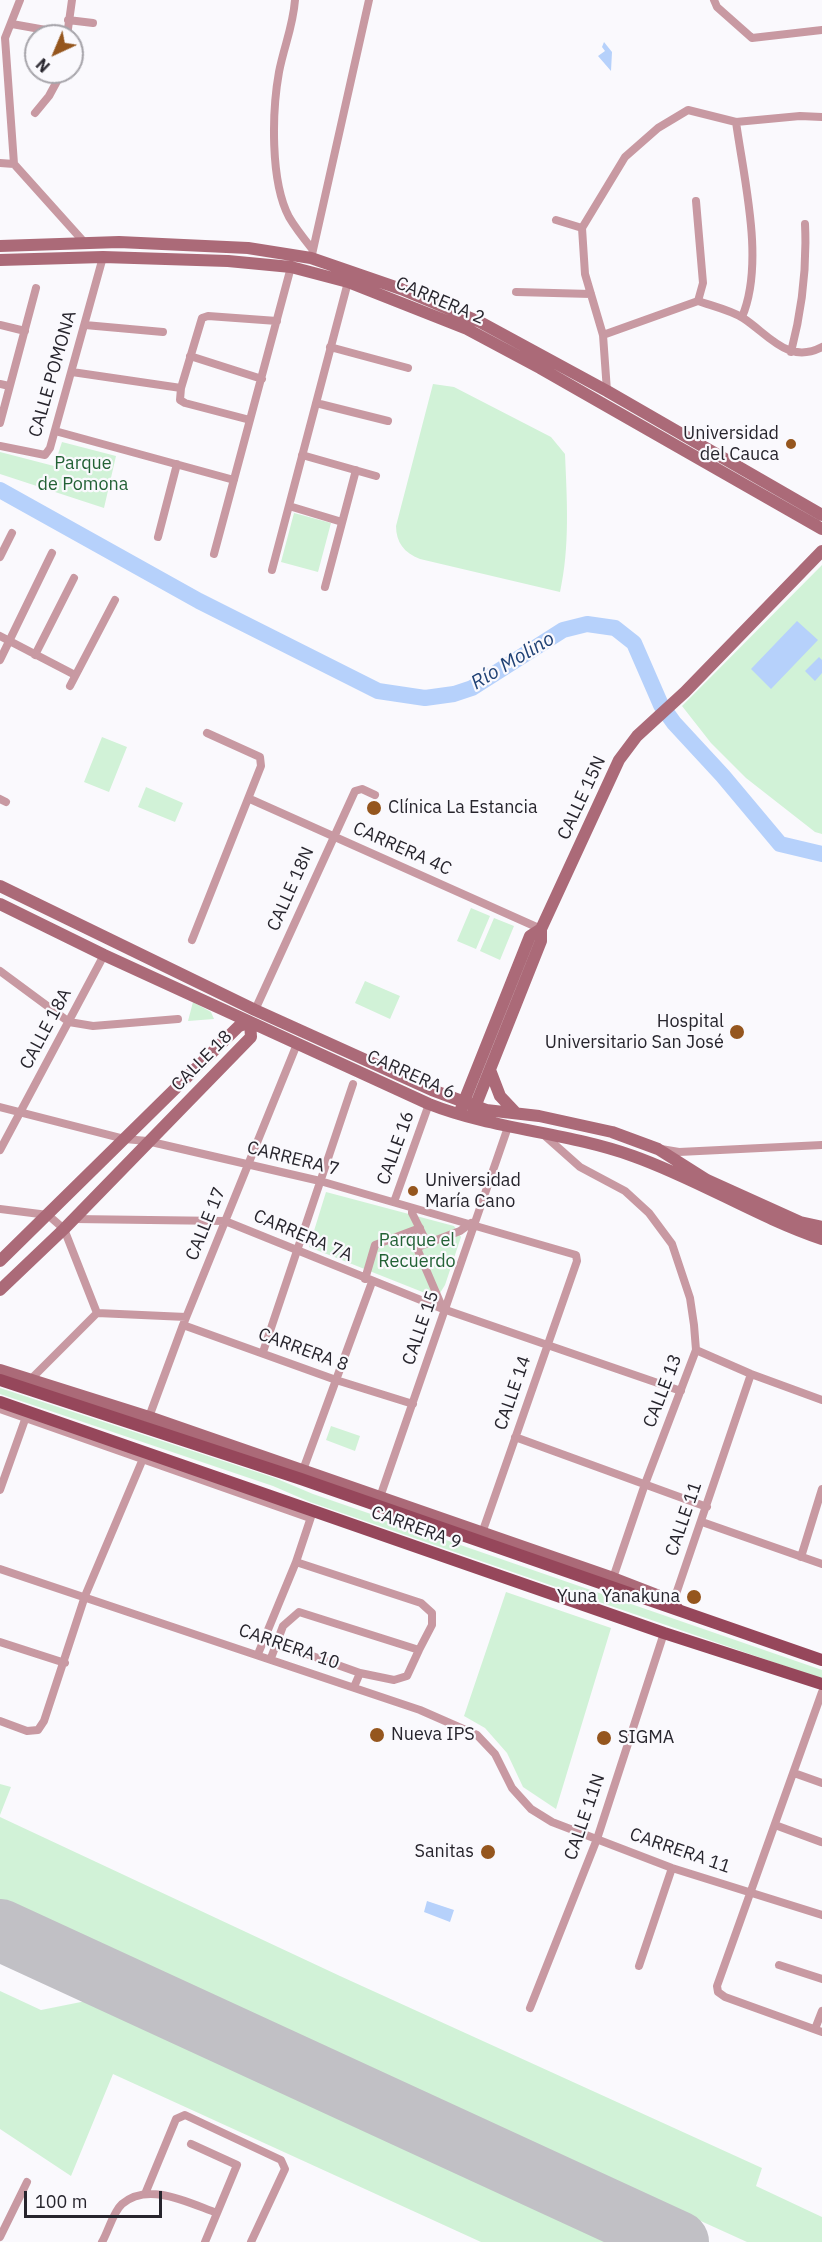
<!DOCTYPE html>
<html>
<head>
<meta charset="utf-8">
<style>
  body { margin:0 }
  #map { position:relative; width:822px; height:2242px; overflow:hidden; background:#faf9fd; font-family:"IBM Plex Sans",sans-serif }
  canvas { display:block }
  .north { position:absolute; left:24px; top:24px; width:60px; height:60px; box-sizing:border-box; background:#faf9fd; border:2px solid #a6a4aa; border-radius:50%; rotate:224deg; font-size:16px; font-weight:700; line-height:24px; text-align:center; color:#27252d }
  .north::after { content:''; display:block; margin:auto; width:21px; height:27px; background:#95561e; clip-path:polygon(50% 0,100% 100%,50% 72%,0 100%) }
  .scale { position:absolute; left:24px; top:2191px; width:138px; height:27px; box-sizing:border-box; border:3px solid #27252d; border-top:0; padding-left:8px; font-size:18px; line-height:21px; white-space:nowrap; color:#27252d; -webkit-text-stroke:4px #faf9fd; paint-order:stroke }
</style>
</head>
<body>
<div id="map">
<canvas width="822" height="2242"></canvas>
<div class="north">N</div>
<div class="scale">100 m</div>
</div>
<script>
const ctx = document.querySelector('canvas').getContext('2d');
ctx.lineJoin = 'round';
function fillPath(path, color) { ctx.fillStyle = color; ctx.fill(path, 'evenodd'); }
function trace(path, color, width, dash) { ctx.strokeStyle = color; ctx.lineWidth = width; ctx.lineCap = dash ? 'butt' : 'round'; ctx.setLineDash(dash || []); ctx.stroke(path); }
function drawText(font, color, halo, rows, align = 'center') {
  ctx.font = font + ' "IBM Plex Sans",sans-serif'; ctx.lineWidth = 4.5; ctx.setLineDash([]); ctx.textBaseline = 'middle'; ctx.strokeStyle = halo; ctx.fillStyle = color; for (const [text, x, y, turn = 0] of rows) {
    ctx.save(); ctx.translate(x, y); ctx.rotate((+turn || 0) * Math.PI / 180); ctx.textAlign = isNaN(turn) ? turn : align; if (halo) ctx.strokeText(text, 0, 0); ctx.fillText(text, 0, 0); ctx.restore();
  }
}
fillPath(new Path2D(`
  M433,384L454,387L551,437L565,454C567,500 570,547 560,592L420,559C404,553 396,542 396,526Z
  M62,442L116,456L104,508L0,474V452L54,466Z
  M294,513L331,523L318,572L281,562Z
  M822,565V834L815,832L746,778L711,743L682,706Z
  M102,737L127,747L109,792L84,782Z
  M146,787L183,803L175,822L138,807Z
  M471,908L490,916L476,949L457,941Z
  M494,918L514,926L500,960L480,951Z
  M365,981L400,996L390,1019L355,1003Z
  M193,1002L211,1012L214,1019L188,1021Z
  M326,1192L454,1226L461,1237L445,1285L440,1293H425L309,1247Z
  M0,1388L275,1478L313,1494L822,1670V1679L310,1502L273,1486L0,1394Z
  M331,1426L360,1436L355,1451L326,1440Z
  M506,1592L611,1628L556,1809L523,1787L507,1753L485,1728L464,1716Z
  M0,1784L11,1787L0,1815Z
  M0,1817L340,1976L762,2168L756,2186L822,2217V2242H747L5,1905L0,1914Z
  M0,1991L41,2010L96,1999L625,2242H481L113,2074L71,2176L0,2129Z`), '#d1f2d7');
fillPath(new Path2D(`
  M604,42L612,52L611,71L598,56L605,51L602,47Z
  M797,621L818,640L771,689L751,669Z
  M819,657L822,660V673L815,681L805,671Z
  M427,1901L454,1910L450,1922L424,1912Z`), '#b6d1fb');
trace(new Path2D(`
  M0,490L199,601L378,691L425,698L454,694L472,688L563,630L587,624L615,628L634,643L661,705L674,723L723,776L780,844L822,854`), '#b6d1fb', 16);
trace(new Path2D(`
  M0,1930L678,2242`), '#c1c0c5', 62);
trace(new Path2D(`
  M20,0L5,38L14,164L84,242
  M295,0C293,27 284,46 279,72C272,111 270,181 289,217C296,229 305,240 313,250L311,258
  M714,0L717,7L752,38L822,30
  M68,20L93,23
  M12,24L68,34
  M67,36L72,0
  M35,113L49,96L62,72
  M736,122C744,180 765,263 742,317
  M0,163L14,164
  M696,201L703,283L698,301
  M556,220L582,228
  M313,250L369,0
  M516,292L591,294
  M0,325L25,331
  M85,325L163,332
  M603,335L698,301C712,306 730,310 743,318C768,334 788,365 822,347
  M330,347L408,368
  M791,352C802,310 807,267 805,224
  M190,356L262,379
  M72,372L181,388
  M0,384L9,386
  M607,391L603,335L585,274L582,228L625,157L658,128L688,110L736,122L800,116L822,117
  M316,403L388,421
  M250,420L185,403L180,400L181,388L202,318L208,316L277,321
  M0,423L36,288
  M55,431L234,480
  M0,446L45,455L50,448L103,257
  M302,455L376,476
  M289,506L342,522
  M158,537L177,464
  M214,554L291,267
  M0,557L12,533
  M272,570L348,282
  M325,587L356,470
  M0,636L75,675
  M35,655L74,578
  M0,660L52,553
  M70,686L115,600
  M0,799L6,802
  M250,799L541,929
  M192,940L261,766L260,757L207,733
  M0,971L69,1022L93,1026L178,1019
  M255,1010L355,791L362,789L375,795
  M0,1107L125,1139L147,1141L320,1181L576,1255L577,1261L481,1536
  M544,1135L580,1167L625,1191L649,1213L672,1244L690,1298L694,1325L696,1350L645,1484L613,1578
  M661,1149L679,1152L822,1145
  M0,1150L104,955
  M394,1202L429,1104
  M412,1208V1213L427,1243
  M0,1209L48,1215L64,1229L97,1313
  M74,1219L225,1221L443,1309L681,1391
  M410,1232L443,1309
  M418,1247L460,1231L471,1223
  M365,1279L375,1245L420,1228
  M97,1313L186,1317
  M183,1325L336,1380L413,1404
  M696,1350L751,1374L822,1400
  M263,1352L353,1084
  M31,1379L97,1313
  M0,1409L310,1518
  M149,1417L183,1325L297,1044
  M515,1437L707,1507
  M303,1470L372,1282
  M0,1490L27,1414
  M379,1500L508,1127
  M702,1522L822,1564
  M801,1557L822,1489
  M0,1569L420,1710L477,1735L495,1754L512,1788L531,1809L552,1822L672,1868L822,1915
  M662,1595L670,1598L676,1594L751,1374
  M0,1642L65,1663
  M276,1643L360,1673L354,1687
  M258,1654L296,1562L312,1514
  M271,1658L283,1626L299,1612L419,1650L432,1625V1613L421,1603L296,1562
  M360,1673L394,1680L407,1676L419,1650
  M822,1692L717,1986L718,1992L725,1997L822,2032
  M0,1721L27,1731L38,1730L44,1721L85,1596L145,1454
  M794,1773L822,1783
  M775,1825L821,1842
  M779,1965L822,1979
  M639,1966L672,1868
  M530,2008L597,1839L664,1633
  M815,2029L822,2011
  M191,2144L237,2165L205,2242
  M145,2194L176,2119L185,2115L281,2160L285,2169L251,2242
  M0,2237L27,2182
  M102,2242C108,2232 113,2212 122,2204C148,2181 189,2203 217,2213`), '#c899a2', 8);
trace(new Path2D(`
  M0,246L119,242L248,248L311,258L401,289L480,322L607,391L822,515
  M0,260L103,257L228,261L291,267L348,282L467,329L540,368L822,529
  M0,886L255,1010L432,1090L486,1110L539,1116L612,1132L658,1149L707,1180L800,1222L822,1227
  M0,904L104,955L429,1104C495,1130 566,1132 633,1156C698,1179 757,1217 822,1239
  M490,1070L500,1096L516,1113
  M461,1109L530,936L541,929L619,760L637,736L685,692L822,551
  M473,1112L541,941V929
  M0,1261L239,1026L250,1022
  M0,1290L64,1229L251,1037L250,1022
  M0,1370L149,1417L613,1578L657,1595L677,1608`), '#ab6a78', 12);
trace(new Path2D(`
  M0,1380L301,1479L822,1660
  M0,1402L664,1633L822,1684`), '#96475b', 12);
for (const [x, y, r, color] of [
  [791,444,6,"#95561e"],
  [374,808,8,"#95561e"],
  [737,1032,8,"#95561e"],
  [413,1191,6,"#95561e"],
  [694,1597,8,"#95561e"],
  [377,1735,8,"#95561e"],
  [604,1738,8,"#95561e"],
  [488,1852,8,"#95561e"]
]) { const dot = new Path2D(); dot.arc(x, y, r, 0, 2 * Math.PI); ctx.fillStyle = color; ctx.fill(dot); trace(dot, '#faf9fd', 2); }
drawText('18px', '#27252d', '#faf9fd', [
  ["CARRERA 2",440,301,23],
  ["CALLE POMONA",53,374,-74],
  ["CALLE 15N",582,798,-65],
  ["CARRERA 4C",402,849,24],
  ["CALLE 18N",291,889,-66],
  ["CALLE 18A",46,1029,-62],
  ["CALLE 18",202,1061,-45],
  ["CARRERA 6",411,1075,24],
  ["CALLE 16",396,1148,-70],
  ["CARRERA 7",293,1159,14],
  ["CALLE 17",206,1224,-68],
  ["CARRERA 7A",303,1236,23],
  ["CALLE 15",421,1328,-71],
  ["CARRERA 8",303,1350,20],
  ["CALLE 13",663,1391,-69],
  ["CALLE 14",513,1393,-71],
  ["CALLE 11",684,1519,-71],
  ["CARRERA 9",416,1528,20],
  ["CARRERA 10",289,1647,19],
  ["CALLE 11N",585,1817,-71],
  ["CARRERA 11",680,1851,19]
]);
drawText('18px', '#27252d', '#faf9fd', [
  ["Universidad",779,434],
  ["del Cauca",779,455],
  ["Clínica La Estancia",388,808,"left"],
  ["Hospital",724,1022],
  ["Universitario San José",724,1043],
  ["Universidad",425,1181,"left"],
  ["María Cano",425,1202,"left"],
  ["Yuna Yanakuna",680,1597],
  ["Nueva IPS",391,1735,"left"],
  ["SIGMA",618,1738,"left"],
  ["Sanitas",474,1852]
], 'right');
drawText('18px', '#236236', '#faf9fd', [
  ["Parque",83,464],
  ["de Pomona",83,485],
  ["Parque el",417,1241],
  ["Recuerdo",417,1262]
]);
drawText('italic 20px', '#204275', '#faf9fd', [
  ["Río Molino",513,661,-31]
]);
</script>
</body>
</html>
